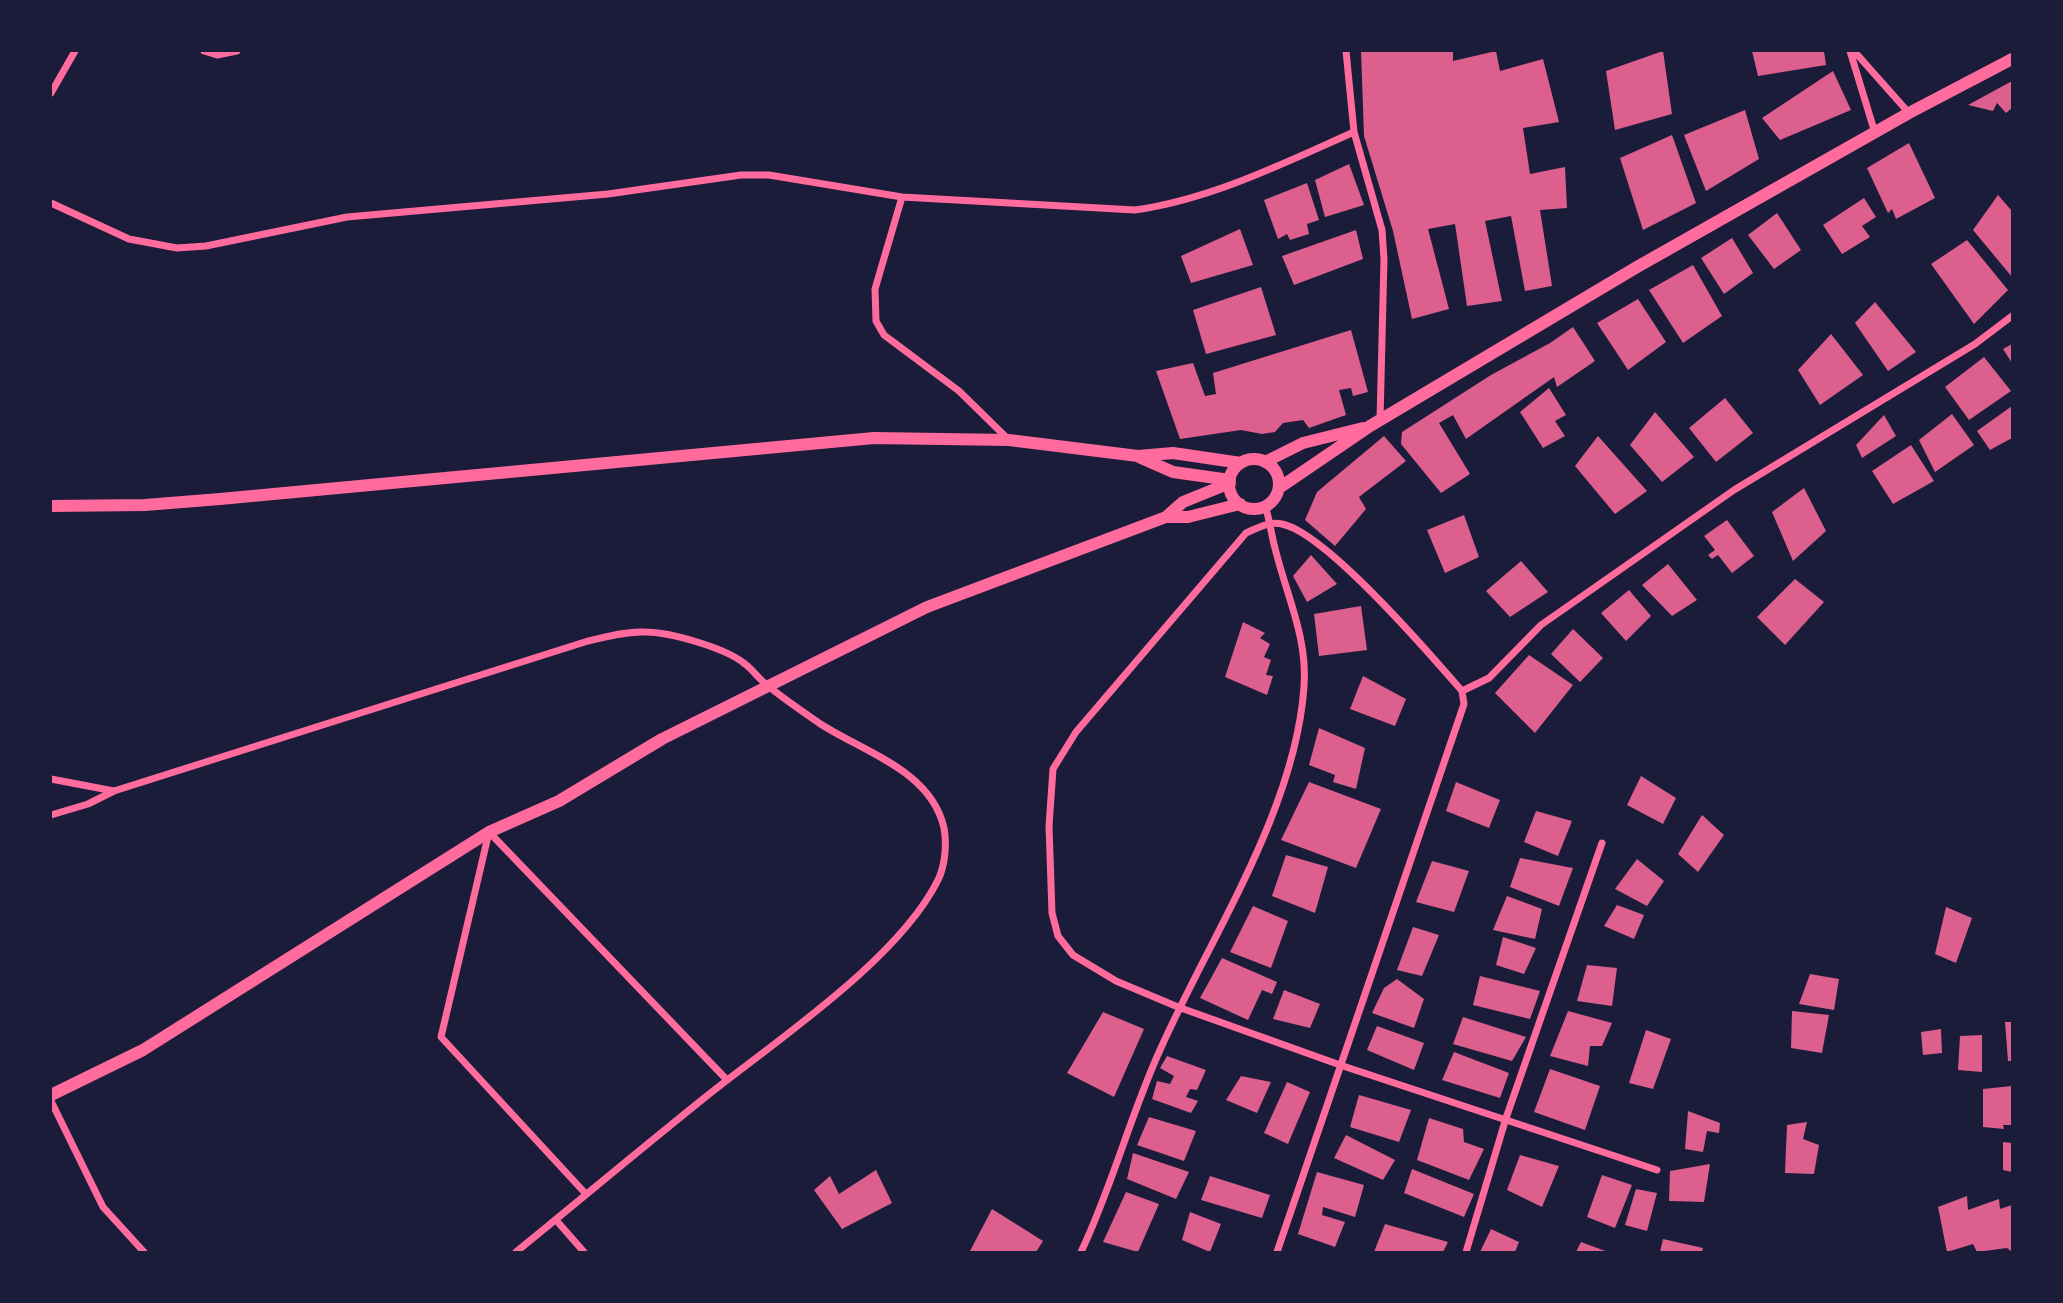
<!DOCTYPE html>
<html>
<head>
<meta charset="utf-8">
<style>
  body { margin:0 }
  #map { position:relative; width:2063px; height:1303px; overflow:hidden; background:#1b1b3a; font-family:"Alegreya Sans",sans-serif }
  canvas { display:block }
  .frame { position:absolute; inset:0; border:52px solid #1b1b3a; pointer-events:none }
</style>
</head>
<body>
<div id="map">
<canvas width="2063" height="1303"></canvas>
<div class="frame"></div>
</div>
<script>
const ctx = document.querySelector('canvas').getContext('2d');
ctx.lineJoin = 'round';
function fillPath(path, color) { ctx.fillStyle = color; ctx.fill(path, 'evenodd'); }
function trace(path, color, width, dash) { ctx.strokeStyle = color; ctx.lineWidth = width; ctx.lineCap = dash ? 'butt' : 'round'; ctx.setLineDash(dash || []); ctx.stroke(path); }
fillPath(new Path2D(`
  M1361,51H1453V61L1496,51L1500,71L1543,59L1559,122L1523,128L1530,174L1565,167L1567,208L1540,210L1552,286L1525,291L1511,216L1485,221L1502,301L1467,306L1455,224L1428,229L1449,309L1412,319L1393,231L1364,136Z
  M1663,51L1672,114L1615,130L1606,71Z
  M1752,51H1824L1826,65L1758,76Z
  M1833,71L1851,110L1780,140L1762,118Z
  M2012,81V108L2006,113L1997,103L1993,111L1968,105Z
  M1745,110L1759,159L1706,191L1684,135Z
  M1672,135L1696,203L1643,230L1620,158Z
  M1909,143L1935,198L1896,219L1892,209L1888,213L1867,168Z
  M1349,164L1364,205L1325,217L1315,180Z
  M1307,183L1319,220L1307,224L1309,234L1290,240L1287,234L1278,239L1264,200Z
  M1998,195L2012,211V277L1973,230Z
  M1864,198L1876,217L1862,226L1870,237L1842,254L1823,225Z
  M1777,213L1801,250L1774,269L1748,235Z
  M1240,229L1253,265L1191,283L1181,256Z
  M1356,230L1363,259L1294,285L1282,256Z
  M1732,238L1753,273L1724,294L1701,258Z
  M1967,240L2008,290L1974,324L1931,264Z
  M1693,265L1722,316L1683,343L1649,290Z
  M1261,287L1276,335L1206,354L1193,310Z
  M1638,299L1666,342L1628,370L1597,323Z
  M1875,302L1916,352L1888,371L1855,323Z
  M1573,327L1595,361L1557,387L1554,377L1466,439L1453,415L1439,423L1470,474L1441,493L1401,444L1402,432L1491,375L1550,343Z
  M1351,330L1368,392L1353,396L1351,388L1339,390L1346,415L1309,428L1303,420L1283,423L1275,432L1262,434L1241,430L1180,439L1156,371L1193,363L1205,396L1216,394L1213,373Z
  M1831,334L1863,375L1820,405L1798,370Z
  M2012,344V363L2003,349Z
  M1984,357L2011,391L1969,420L1945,387Z
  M1549,388L1566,415L1555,421L1565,436L1543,448L1520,412Z
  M1725,398L1753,433L1716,462L1689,428Z
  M2012,406V438L1990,450L1977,431Z
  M1655,412L1694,457L1662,482L1630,445Z
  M1952,414L1974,445L1935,472L1919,440Z
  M1884,415L1896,436L1862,458L1856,445Z
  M1384,436L1406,461L1359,497L1366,509L1335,546L1305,520L1317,492Z
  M1598,436L1647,491L1615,514L1575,466Z
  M1911,445L1934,481L1893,504L1872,471Z
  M1804,488L1826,531L1793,561L1772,512Z
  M1464,515L1479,557L1445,573L1427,530Z
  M1727,520L1754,556L1732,573L1718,555L1712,559L1708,555L1715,550L1704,536Z
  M1311,555L1337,584L1307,602L1293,576Z
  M1521,561L1548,592L1510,617L1486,591Z
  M1668,564L1697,600L1672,616L1642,585Z
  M1795,579L1824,602L1785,645L1757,617Z
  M1629,590L1651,616L1626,641L1601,613Z
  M1361,606L1367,650L1319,656L1314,614Z
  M1243,622L1265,633L1260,638L1270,644L1264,657L1271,660L1266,675L1273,676L1267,695L1225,677Z
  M1573,629L1603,658L1580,682L1551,654Z
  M1529,655L1573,685L1535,733L1495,693Z
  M1363,676L1406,699L1395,726L1350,709Z
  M1319,728L1365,748L1356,789L1333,782L1335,775L1309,765Z
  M1641,776L1676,798L1663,824L1627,805Z
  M1309,782L1381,809L1356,868L1281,840Z
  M1456,782L1500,800L1489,828L1446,811Z
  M1536,811L1572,821L1558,856L1524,842Z
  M1702,815L1724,835L1698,872L1678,854Z
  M1286,855L1328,867L1315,913L1272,896Z
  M1520,858L1573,868L1559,906L1510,887Z
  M1637,859L1664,881L1647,906L1615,889Z
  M1432,861L1469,871L1454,912L1416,902Z
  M1507,896L1542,909L1535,939L1493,930Z
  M1617,905L1644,915L1634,939L1604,926Z
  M1253,906L1288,921L1271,968L1230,952Z
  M1946,907L1972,918L1956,963L1935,954Z
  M1413,927L1439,935L1422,976L1397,970Z
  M1503,937L1536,948L1524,974L1496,965Z
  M1222,958L1277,982L1272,994L1262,990L1248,1020L1200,998Z
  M1587,965L1617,968L1612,1006L1577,1001Z
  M1810,974L1839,979L1834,1010L1799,1004Z
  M1480,976L1540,991L1530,1019L1473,1005Z
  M1397,979L1424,999L1414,1028L1372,1013L1384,988Z
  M1284,990L1320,1004L1310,1028L1273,1019Z
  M1568,1011L1612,1023L1602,1046H1590L1588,1066L1550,1056Z
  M1792,1011L1829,1015L1822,1053L1791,1048Z
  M1103,1012L1144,1029L1114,1097L1067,1073Z
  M1463,1017L1526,1037L1512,1061L1453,1044Z
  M2005,1022H2012V1061H2008Z
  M1377,1026L1424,1043L1414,1070L1367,1050Z
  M1941,1029L1942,1053L1923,1055L1921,1032Z
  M1646,1030L1671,1039L1653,1089L1629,1083Z
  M1982,1035V1072L1958,1070L1960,1036Z
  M1454,1052L1509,1073L1500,1098L1442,1080Z
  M1167,1056L1206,1070L1197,1090L1190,1089L1186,1097L1198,1101L1191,1113L1152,1099L1157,1081L1170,1084L1174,1076L1160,1068Z
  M1550,1069L1600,1086L1585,1130L1534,1112Z
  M1241,1076L1271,1082L1257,1113L1226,1100Z
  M1287,1082L1310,1092L1288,1144L1264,1133Z
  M2012,1086V1125H2003L2004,1129L1983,1127V1089Z
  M1359,1095L1411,1110L1399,1142L1350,1127Z
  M1688,1111L1720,1123L1719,1133L1707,1131L1703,1152L1685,1149Z
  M1149,1117L1196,1131L1184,1161L1137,1145Z
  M1429,1118L1463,1129L1464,1142L1484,1149L1469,1180L1417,1160Z
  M1807,1122L1803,1139L1819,1145L1814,1174L1785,1173L1787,1125Z
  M1346,1135L1395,1160L1383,1180L1334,1158Z
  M2003,1142L2012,1143V1172L2003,1170Z
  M1133,1153L1189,1172L1176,1199L1127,1179Z
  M1520,1155L1559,1166L1542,1207L1507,1190Z
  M1710,1164L1704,1202L1669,1201L1670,1171Z
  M1412,1169L1474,1194L1464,1217L1404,1193Z
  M876,1170L892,1203L842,1229L814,1190L830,1176L839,1194Z
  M1317,1172L1364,1185L1355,1217L1323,1207L1322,1215L1345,1222L1335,1247L1298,1234Z
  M1602,1175L1632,1185L1615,1228L1587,1217Z
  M1210,1176L1270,1195L1262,1218L1201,1200Z
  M1636,1189L1657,1193L1647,1231L1625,1225Z
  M1126,1192L1159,1204L1138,1252L1103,1242Z
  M1967,1196L1968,1210L1999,1199L2000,1209L2012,1205V1252L2007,1248L1977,1252L1973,1244L1947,1252L1938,1207Z
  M992,1209L1043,1241L1036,1252L970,1251Z
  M1190,1212L1221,1224L1210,1252L1182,1240Z
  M1385,1224L1448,1242L1443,1252H1374Z
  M1491,1229L1519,1242L1515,1252H1480Z
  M1663,1239L1703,1248L1702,1252H1660Z
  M1581,1242L1608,1252H1576Z`), '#dd5f8e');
trace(new Path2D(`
  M204,51L217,55L237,51
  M1346,51L1354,132L1382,230L1384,259L1380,420
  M1850,51L1875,133
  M1854,51L1909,113
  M51,93L75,51
  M902,197L875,289L876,321L884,335L959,391L1008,439
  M51,203L129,239L177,248L206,246L347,217L608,194L741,175H769L902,197L1135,210C1212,199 1284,163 1354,132
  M1462,691C1430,654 1326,533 1282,524C1269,521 1257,528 1246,533L1076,732L1053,769L1049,826L1052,913L1058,936L1073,955L1116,981L1178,1007L1343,1066L1657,1170
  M51,779L114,791L588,641C606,637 626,631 645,632C670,632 726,648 745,664C753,670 759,679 768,686C784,699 802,711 819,723C863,752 931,770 944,828C947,844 945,866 938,880C899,959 777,1040 708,1095C643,1147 580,1200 516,1252
  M51,815L88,804L114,791
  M489,832L441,1037L585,1193
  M489,832L727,1080
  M51,1101L103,1207L144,1252
  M556,1220L584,1252
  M1081,1252C1112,1187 1130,1116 1160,1050C1210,937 1295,812 1304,687C1308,638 1286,594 1275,548C1271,534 1270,520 1265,506
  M1277,1252L1464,704L1462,691L1489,678L1541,625L1734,490L1975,344L2012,316
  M1466,1252L1506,1118L1602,843`), '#ff6b9d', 7);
trace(new Path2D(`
  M1139,457L1173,472L1230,480
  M1229 484a25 25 0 1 1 50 0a25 25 0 1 1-50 0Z
  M1265,462L1303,443L1363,428
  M1279,488L1370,426L1637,267L1909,113L2012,59
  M51,506L145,505L220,499L874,438L1009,440L1138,456L1173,453L1241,463
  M1166,517L1183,502L1230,483
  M51,1095L143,1050L489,832L559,801L662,739L927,607L1166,517H1188L1240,504`), '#ff6b9d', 12);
</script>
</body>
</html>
